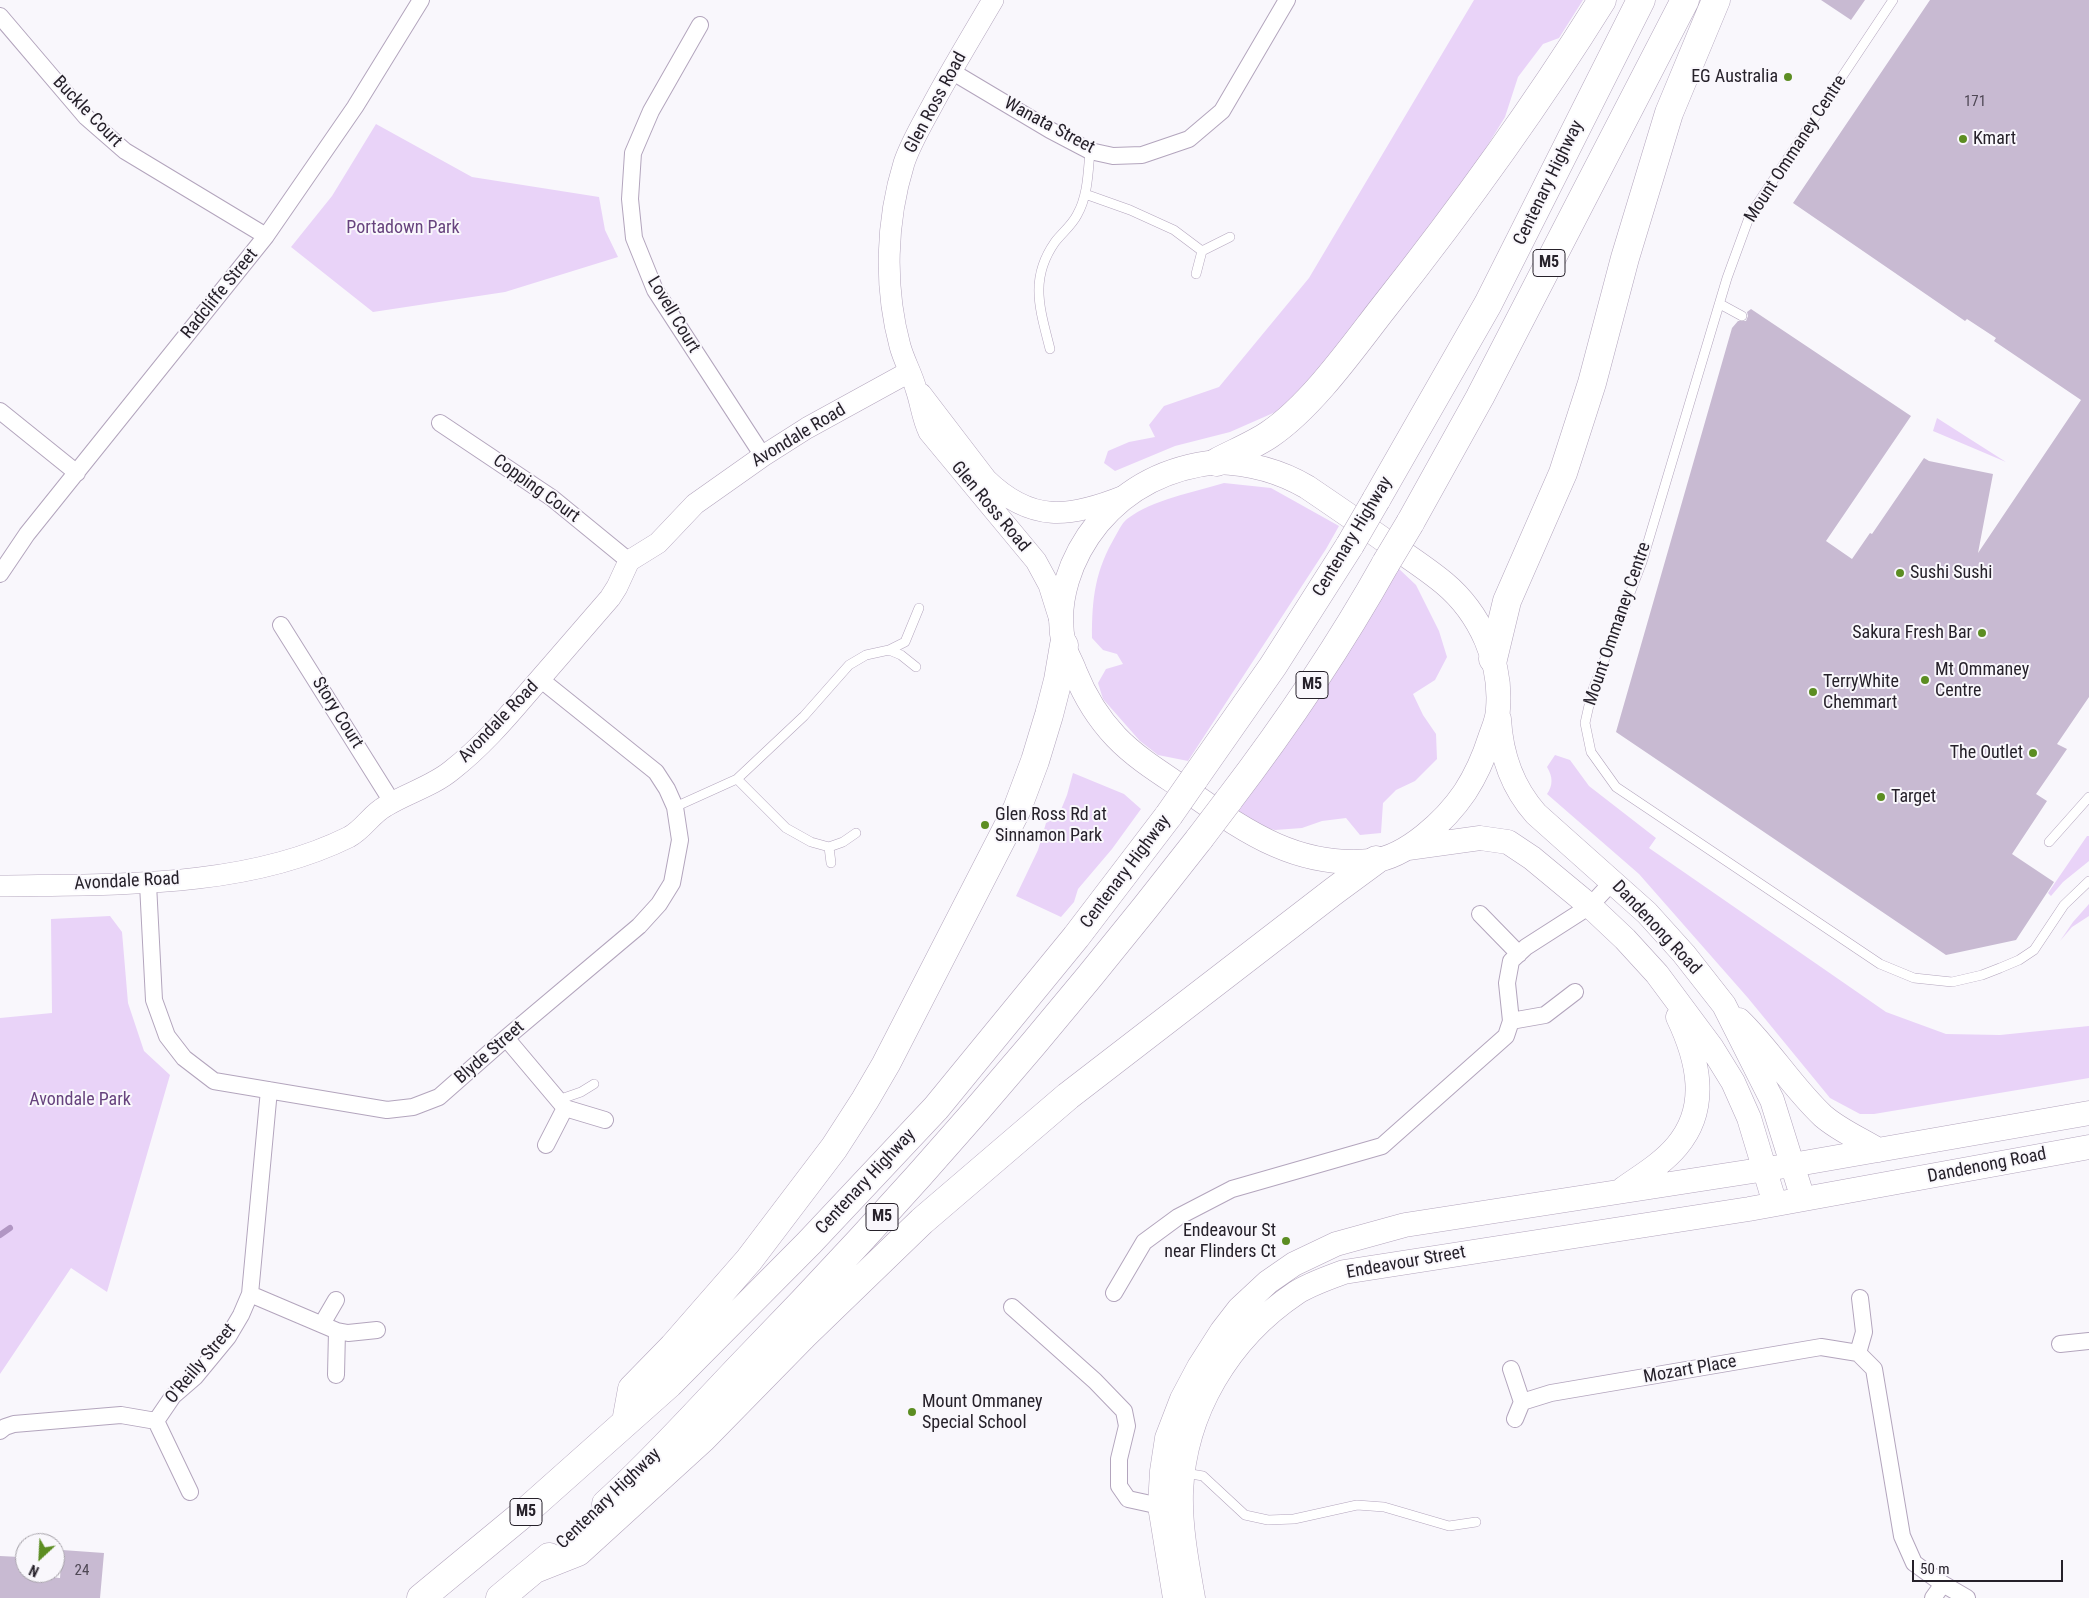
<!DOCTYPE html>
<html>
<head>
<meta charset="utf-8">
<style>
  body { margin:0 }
  #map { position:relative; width:2089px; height:1598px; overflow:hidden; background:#f9f7fc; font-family:"Roboto Condensed",sans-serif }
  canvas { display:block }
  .north { position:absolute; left:15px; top:1533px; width:50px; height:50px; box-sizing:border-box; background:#f9f7fc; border:1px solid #a5a1a8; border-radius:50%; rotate:205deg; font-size:14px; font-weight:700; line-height:20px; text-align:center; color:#26212a }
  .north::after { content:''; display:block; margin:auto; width:18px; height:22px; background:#5c8d22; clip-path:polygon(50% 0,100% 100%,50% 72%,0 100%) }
  .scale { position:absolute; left:1912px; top:1560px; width:151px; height:22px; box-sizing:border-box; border:2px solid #26212a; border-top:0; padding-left:6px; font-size:15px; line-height:18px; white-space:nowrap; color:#26212a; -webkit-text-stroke:4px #f9f7fc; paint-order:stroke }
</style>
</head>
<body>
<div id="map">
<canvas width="2089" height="1598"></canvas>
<div class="north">N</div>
<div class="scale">50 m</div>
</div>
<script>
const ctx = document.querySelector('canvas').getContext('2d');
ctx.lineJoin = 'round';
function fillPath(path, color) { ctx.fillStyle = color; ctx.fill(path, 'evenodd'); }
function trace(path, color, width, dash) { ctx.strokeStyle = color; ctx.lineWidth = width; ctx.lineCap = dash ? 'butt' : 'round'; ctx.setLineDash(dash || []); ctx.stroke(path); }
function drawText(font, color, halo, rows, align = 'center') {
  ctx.font = font + ' "Roboto Condensed",sans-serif'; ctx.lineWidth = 4; ctx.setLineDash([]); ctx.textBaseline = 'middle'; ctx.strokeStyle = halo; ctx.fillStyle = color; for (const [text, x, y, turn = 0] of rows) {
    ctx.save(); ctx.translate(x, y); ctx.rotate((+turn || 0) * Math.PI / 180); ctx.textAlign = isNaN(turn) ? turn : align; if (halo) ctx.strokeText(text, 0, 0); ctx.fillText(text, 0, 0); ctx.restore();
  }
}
fillPath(new Path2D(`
  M1474,0H1583L1559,38L1543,44L1518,77L1505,117L1481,156L1328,361L1280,410L1230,432L1175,446L1115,471L1104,463L1108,451L1129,442L1155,437L1149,425L1164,406L1219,387L1309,278Z
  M376,124L472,177L599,197L605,230L618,257L505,292L373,312L291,247L332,196Z
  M1937,418L2006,462L1933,431Z
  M1224,483L1271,488L1339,526L1326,549L1188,761L1158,755L1140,741L1103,699L1098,683L1106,669L1123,664L1117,654L1103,650L1092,638C1092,597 1095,571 1116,535C1119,530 1122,523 1127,519C1154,499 1192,493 1224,483Z
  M1397,567L1416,585L1439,631L1447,657L1435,680L1413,694L1423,715L1436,734L1437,759L1415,781L1396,790L1383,803L1381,833L1360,835L1346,818L1322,821L1302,828L1275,830L1253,825L1236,814L1378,603Z
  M1555,755L1570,760L1589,786L1656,838L1649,848L1886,1012L1946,1034L2000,1035L2089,1026V1078L1874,1114H1860L1830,1098L1748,998L1639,874L1547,794C1553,785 1553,777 1547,767Z
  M1073,773L1124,794L1141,809L1112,849L1078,889L1074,902L1061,917L1016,896L1038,850L1046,823L1058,817L1067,795Z
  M2087,836H2089V861L2063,882L2051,896L2048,893Z
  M2089,904V916L2072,927L2060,941L2073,922Z
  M110,916L122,932L128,1003L144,1051L170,1075L107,1292L71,1268L0,1374V1018L52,1013L51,919Z`), '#e9d3f8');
trace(new Path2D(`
  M0,1235L10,1228`), '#b196c3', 6);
fillPath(new Path2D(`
  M1821,0H1865L1851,20Z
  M1930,0H2089V697L2057,744L2067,749L2036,794L2047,801L2012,854L2054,882L2016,940L1946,955L1616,732L1732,328L1738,321H1746L1748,316L1747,312L1751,309L1911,416L1826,541L1852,559L1870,533L1872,534L1924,458L1929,461L1993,474L1978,553L2081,400L1994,341L1996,338L1967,319L1965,321L1793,203Z
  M62,1550L104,1553L100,1598H0V1556L20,1557V1566H25V1575L60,1578Z`), '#c8bad2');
const service = new Path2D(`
  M1893,0L1750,215L1727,278L1642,562L1592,692L1585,723L1591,752L1616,787L1880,964L1914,978L1952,982L1982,975L2000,968L2019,960L2034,950L2064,905L2089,881
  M1085,194L1130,210L1174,230L1202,251L1230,237
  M1196,274L1202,251
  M1720,304L1742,316
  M1050,349C1040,309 1029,279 1055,242C1062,233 1072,225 1077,215C1088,196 1088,172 1090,151
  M889,650L905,642L919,608
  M737,779L786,828L811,842L829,847L843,842L856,833
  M675,807L737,779L804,716L849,665L866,655L889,650L901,655L916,667
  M2049,842L2089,797
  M829,847L831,863
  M558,1100L581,1092L594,1084
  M1185,1473L1203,1476L1245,1515L1268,1520L1294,1519L1357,1505L1384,1507L1449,1526L1476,1522`);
const minor = new Path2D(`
  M0,16L86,117L125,151L266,236
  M700,25L651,111L633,153L630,199L634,238L655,290L763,456
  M951,71L1050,130L1090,151L1113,156L1142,155L1189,139L1222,111L1287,0
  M0,411L77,473
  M440,423L552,498L629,561
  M0,574L27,534L266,236L355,107L421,0
  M281,625L392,802
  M148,884L154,1000L167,1036L184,1058L214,1081L387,1110L413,1107L439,1097L506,1038L639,926L659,904L672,883L680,840L675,807L667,789L656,772L540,679
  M1480,914L1519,954
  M1511,1021L1545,1015L1575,992
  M506,1038L565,1108
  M546,1145L565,1108L605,1120
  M1114,1293L1144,1242L1178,1217L1232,1189L1382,1146L1506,1036L1511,1021L1507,983L1511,961L1526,947L1590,906L1613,881
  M250,1294L337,1331
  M1012,1307L1095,1381L1124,1411L1127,1426L1119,1459V1486L1128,1499L1160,1506
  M322,1324L336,1300
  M2060,1344L2089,1341
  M1858,1353L1864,1332L1860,1298
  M1511,1369L1522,1402L1515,1419
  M336,1375L337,1331L348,1333L377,1330
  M1522,1402L1551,1393L1821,1347L1858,1353L1874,1369L1902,1536L1914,1563L1943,1584L1967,1598
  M156,1421L190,1492
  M0,1431L5,1427L14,1424L121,1415L156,1421L173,1396L195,1377L228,1337L241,1315L250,1294L269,1090
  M1933,1598L1943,1584`);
const tertiary = new Path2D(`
  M993,0C973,34 953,67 934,102C924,121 911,142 904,163C886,221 884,287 900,346C904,361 912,374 916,389C921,403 922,418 929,432L1036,561L1049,585L1060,620
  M921,394L986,479C1031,523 1069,518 1124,496
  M0,886C113,884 244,889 349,837C364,829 371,814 386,806C407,793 433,786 452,770C480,748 503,722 526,695C554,663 582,630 610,598L617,587L629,561L658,543L695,504L763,456L807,428L909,372`);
const secondary = new Path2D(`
  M1217,462C1250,463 1278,470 1307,487C1335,506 1363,525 1391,545C1409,557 1427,569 1444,583C1480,613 1502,662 1498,709C1498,719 1493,729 1490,738C1484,757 1476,775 1465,792C1446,820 1407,857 1372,861C1299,868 1249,834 1192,794C1166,776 1138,760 1116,737C1098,718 1085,697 1075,672C1072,663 1066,654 1064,645C1054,602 1071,556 1098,523C1129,486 1169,467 1217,462Z
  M1499,719C1501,755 1512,787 1536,814L1647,913L1684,954L1724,1005L1772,1100L1803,1199
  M1408,848L1480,838L1508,842L1532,858L1590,906L1625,939L1657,974L1712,1048L1733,1082L1749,1118L1775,1204
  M1739,1020C1770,1050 1792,1087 1823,1116C1839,1130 1860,1139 1878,1150
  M1623,1189C1641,1176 1662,1164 1677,1146C1710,1107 1698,1059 1678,1017
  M1175,1598L1160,1506L1162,1471L1167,1438L1182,1399L1199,1367L1222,1331L1239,1309L1268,1282L1294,1264L1336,1244L1405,1225L1792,1165L2089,1113
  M1193,1598C1187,1564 1180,1527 1181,1493C1184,1412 1229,1338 1296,1293C1310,1284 1328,1278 1344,1272L1749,1209L2089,1147`);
const motorway = new Path2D(`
  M1217,462C1234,453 1254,445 1270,434C1311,406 1350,351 1381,311C1460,211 1535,108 1602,0
  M1376,500L1488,304L1641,0
  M1410,523L1480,397L1685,0
  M1493,659L1507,601L1563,473L1592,383L1625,258L1669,113L1716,0
  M1194,779L1273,666L1350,545
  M1228,801C1286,725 1339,647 1386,563
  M626,1422L632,1389L673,1347L749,1260L834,1148L865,1100L886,1064L1017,809L1035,761L1049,715L1058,680L1064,645
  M606,1504C655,1460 699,1410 744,1363C906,1197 1058,1021 1200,838
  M535,1569L578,1552L702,1439L804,1335L922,1221L1068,1096L1334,891L1376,860
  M421,1598L524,1513L669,1384L809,1243L936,1108L1076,937L1169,815
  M500,1598L549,1557`);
trace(service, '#b3a5bd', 10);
trace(minor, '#b3a5bd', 18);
trace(tertiary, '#b3a5bd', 22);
trace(secondary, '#b3a5bd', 25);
trace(motorway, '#b3a5bd', 29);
trace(service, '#fff', 9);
trace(minor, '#fff', 16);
trace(tertiary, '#fff', 21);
trace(secondary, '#fff', 24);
trace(motorway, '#fff', 28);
const motorwayBridge = new Path2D(`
  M1350,545L1376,500
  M1386,563L1410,523
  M1169,815L1194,779
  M1200,838L1228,801`);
trace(motorwayBridge, '#b3a5bd', 29, []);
trace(motorwayBridge, '#fff', 28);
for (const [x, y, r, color] of [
  [1788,77,5,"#5c8d22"],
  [1963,139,5,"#5c8d22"],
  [1900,573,5,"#5c8d22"],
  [1982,633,5,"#5c8d22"],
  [1925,680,5,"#5c8d22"],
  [1813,692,5,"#5c8d22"],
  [2033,753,5,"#5c8d22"],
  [1881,797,5,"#5c8d22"],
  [985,825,5,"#5c8d22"],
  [1286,1241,5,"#5c8d22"],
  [912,1412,5,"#5c8d22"]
]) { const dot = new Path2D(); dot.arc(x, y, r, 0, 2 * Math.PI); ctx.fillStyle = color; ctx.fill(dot); trace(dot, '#f9f7fc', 2); }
drawText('15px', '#4e4754', null, [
  ["171",1975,102],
  ["24",82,1571]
]);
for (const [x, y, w] of [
  [1549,263,32],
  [1312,685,32],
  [882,1217,32],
  [526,1512,32]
]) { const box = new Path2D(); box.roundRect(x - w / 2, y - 13.5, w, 27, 4); ctx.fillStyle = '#f9f7fc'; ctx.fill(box); trace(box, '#26212a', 1); }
drawText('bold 16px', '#26212a', null, [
  ["M5",1549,263],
  ["M5",1312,685],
  ["M5",882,1217],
  ["M5",526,1512]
]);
drawText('18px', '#26212a', '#f9f7fc', [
  ["EG Australia",1778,77,"right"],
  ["Kmart",1973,139],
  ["Sushi Sushi",1910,573],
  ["Sakura Fresh Bar",1972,633,"right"],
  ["Mt Ommaney",1935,670],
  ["Centre",1935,691],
  ["TerryWhite",1823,682],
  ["Chemmart",1823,703],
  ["The Outlet",2023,753,"right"],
  ["Target",1891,797],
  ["Glen Ross Rd at",995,815],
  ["Sinnamon Park",995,836],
  ["Endeavour St",1276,1231,"right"],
  ["near Flinders Ct",1276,1252,"right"],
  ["Mount Ommaney",922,1402],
  ["Special School",922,1423]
], 'left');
drawText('18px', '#26212a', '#f9f7fc', [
  ["Glen Ross Road",936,103,-62],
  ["Buckle Court",87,112,46],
  ["Wanata Street",1049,126,28],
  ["Mount Ommaney Centre",1796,149,-57],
  ["Centenary Highway",1549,183,-64],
  ["Radcliffe Street",220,294,-51],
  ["Lovell Court",673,315,59],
  ["Avondale Road",799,436,-31],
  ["Copping Court",536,489,36],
  ["Glen Ross Road",990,507,50],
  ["Centenary Highway",1353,537,-59],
  ["Mount Ommaney Centre",1618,624,-71],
  ["Story Court",337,713,58],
  ["Avondale Road",499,722,-46],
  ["Centenary Highway",1126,872,-53],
  ["Avondale Road",127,882,-3],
  ["Dandenong Road",1656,928,47],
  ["Blyde Street",490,1053,-41],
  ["Dandenong Road",1987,1166,-11],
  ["Centenary Highway",866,1182,-47],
  ["Endeavour Street",1406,1263,-10],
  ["O'Reilly Street",201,1364,-50],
  ["Mozart Place",1690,1370,-10],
  ["Centenary Highway",609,1499,-44]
]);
drawText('18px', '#67437e', '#f9f7fc', [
  ["Portadown Park",403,228],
  ["Avondale Park",80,1100]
]);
</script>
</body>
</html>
